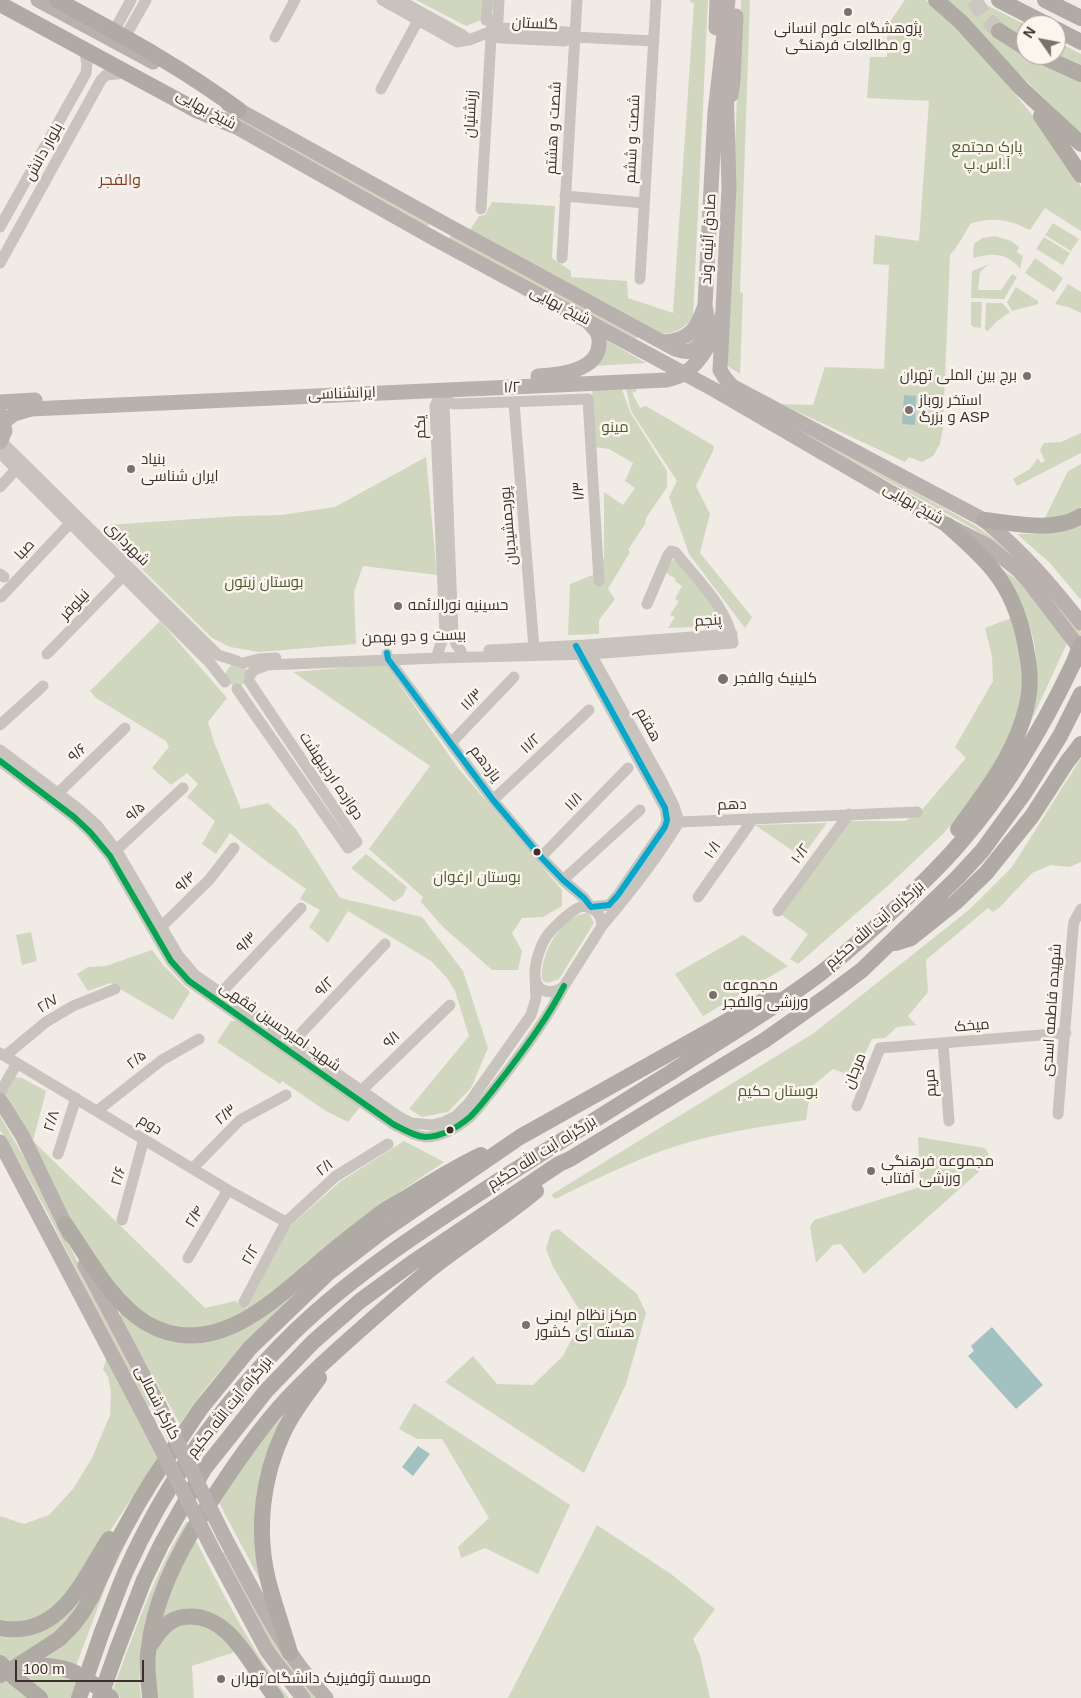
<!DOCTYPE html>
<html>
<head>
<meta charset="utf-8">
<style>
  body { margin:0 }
  #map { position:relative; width:1081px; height:1698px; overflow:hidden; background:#f0ebe5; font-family:Helvetica,sans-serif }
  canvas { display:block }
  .north { position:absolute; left:1016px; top:15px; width:50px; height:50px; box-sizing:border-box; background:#fbf5ee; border:1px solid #aea6a0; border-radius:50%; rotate:303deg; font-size:14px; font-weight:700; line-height:20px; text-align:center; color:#3b302b }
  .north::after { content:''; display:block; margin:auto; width:18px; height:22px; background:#7a716c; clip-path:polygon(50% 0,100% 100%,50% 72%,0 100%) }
  .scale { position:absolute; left:15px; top:1660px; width:129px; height:22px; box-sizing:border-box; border:2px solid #3b302b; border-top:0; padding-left:6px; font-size:15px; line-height:18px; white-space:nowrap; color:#3b302b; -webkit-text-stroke:4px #fbf5ee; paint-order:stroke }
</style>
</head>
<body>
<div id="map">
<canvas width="1081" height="1698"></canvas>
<div class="north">N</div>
<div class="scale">100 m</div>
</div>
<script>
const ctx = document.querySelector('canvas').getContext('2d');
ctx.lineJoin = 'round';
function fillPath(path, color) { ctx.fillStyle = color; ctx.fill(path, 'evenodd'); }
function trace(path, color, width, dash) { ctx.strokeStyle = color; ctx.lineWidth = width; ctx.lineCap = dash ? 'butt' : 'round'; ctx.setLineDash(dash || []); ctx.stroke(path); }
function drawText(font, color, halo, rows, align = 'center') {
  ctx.font = font + ' Helvetica,Cairo,sans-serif'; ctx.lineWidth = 5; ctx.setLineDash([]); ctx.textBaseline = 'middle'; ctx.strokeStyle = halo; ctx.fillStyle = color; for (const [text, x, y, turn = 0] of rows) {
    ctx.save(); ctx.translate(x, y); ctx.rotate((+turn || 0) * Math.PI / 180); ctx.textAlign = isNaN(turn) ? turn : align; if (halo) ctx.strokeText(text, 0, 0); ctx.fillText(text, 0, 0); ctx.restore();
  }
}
fillPath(new Path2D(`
  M416,0H485L484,19L466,26Z
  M690,0H708L693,317C683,329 675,334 660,334L470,230L479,216L485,215L492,202L555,206L552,258L571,271V277L627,281L628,298L673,313L694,3L690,2Z
  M741,0H750L740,292L743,293L740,374L728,366L727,342Z
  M905,0H926L959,30L1007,84L1038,122L1076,178L1081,187V231L1045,208L1030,230C1008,219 995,217 971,223C964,234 959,245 950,255L943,428L940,444L933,456L922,462L909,457L905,462L781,404L813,405L825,367L884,369L889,265L873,264L875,235L919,241L929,101L867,98L870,57H887V26Z
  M943,0H977L1026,25V38L994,34L1032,58L1081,80V134Z
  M1056,41L1081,54V67L1056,55Z
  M227,109L431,224L427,226L225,113Z
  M1053,223L1079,239L1071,251L1045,235Z
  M451,235L638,336L636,339L449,240Z
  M995,236L1011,241L1019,247L1017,252L1023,256L1020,269C1007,252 992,253 973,258L974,244L982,238Z
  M1044,237L1070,253L1063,265L1036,249Z
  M1035,258L1063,278L1054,292L1025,273Z
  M989,264L980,272L978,290H1001L1012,274L1017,277L1004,299L971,298L972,271Z
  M1068,284L1081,292V313L1068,307L1055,304Z
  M1016,287L1038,301V304L1012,311L1007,302Z
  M971,302H982L981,328L974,327L971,325Z
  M986,303H1002L1010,312L996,322L988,331L985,330Z
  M603,338L642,361L646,363L592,366Z
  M625,384H634L637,391L632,393L640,408L646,406L714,446L713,451L696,486L710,514L700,553L752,617L745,628L689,554L669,497L677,481L631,411Z
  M621,386L630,412L667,471V487L646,518L645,524L628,550L630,552L608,589L615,599L599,620V634L568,635L570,584L593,575L595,561L604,558V492L623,505L635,488L625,481L633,463L609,449L594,447L592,387Z
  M752,405L776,414L976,526L993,538L1021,560L1048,590L1081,632V638C1050,597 1016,559 974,529Z
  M1081,433V453L1017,486L1013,479L1030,469L1038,458L1041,463L1045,461L1040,450L1044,443L1061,442Z
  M426,457L437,575L363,566L354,592L356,644L259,652L230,647L212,638L106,534V525L239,516L281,515L335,507Z
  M1081,464V507L1064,518L1044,520L1068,471Z
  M1081,524V598L1080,599L1050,563L1017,534L1050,533Z
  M673,560L676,561L717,610L723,626L668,628L675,617L670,615L679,601L675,599L682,586L675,581L676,579L666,573L670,562Z
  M996,567C1027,581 1047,614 1068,641L1027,730C1031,699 1042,662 1031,631C1023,611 1007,586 996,567Z
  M1014,617L1023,682L1013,733L996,766L962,812L943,834L891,883L798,964L790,959L808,934L779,913L847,821H905L921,811L966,758L955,747L993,681L992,656L985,628Z
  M160,621L227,698L208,722L214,742L241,809L268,803L296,829L340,898L422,917L463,971L488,1048L471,1088L448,1112L422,1117L409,1109L469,1036L455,991L447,978L431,961L348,911L328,943L309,927L320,910L300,899L306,889L269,863L230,833L216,854L202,844L215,821L187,797L198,784L187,773L171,785L152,768L169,747L166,741L96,698L90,691Z
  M385,664L458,768L562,890V906L543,917L522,918L512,933L522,951L518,970H492L443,927L421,902L423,897L369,849L430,766L293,672Z
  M226 675a11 11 0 1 1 22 0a11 11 0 1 1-22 0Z
  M1081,758V862L1069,867L1051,865L1032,873L999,908L993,912L988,908L926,960L928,992L908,1016L916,1025L897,1027L885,1038L872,1039L854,1077L833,1069L811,1087L806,1120C770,1125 733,1131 697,1140C647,1153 601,1177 555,1199L551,1195L814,1033L970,909L1012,867Z
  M827,823L802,857L755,825Z
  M366,854L407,887L403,896L394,902L351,868Z
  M589,913L594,923L559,979L547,983L542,980C539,955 562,913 589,913Z
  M31,932L37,961L22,965L16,935Z
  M743,935L788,966L703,1016L675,974Z
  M152,950L163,965L190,992L173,1020L110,983L88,991L77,974L88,967L106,966Z
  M231,1021H238L361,1106L348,1122L326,1111L282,1081L280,1084L217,1042Z
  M15,1077L22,1078L46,1091L33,1141L205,1308L235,1301L247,1308L289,1227L341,1181L404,1141L444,1162L363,1217L253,1312L208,1328L182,1330L159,1325L130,1307L84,1242L54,1190L5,1092Z
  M0,1116L25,1159L151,1405L147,1408L47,1212L19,1161L0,1130Z
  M918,1137L985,1148L992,1160L864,1274L841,1244L833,1245L816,1263L810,1227L814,1220L920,1187Z
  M558,1229L637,1294L646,1313L626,1384L584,1473L445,1382L473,1356L497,1384L533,1385L563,1356L583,1316L553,1267L546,1249L551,1232Z
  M301,1288C257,1331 214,1372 180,1424L119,1316L122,1311L183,1342Z
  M108,1355L159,1456L88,1565L52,1615L0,1625V1516L24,1524L49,1515L73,1489L92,1458L110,1415L111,1392L108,1377L103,1369Z
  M414,1403L570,1505L538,1574L485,1548L461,1558L458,1547L489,1518L442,1439H417L399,1429Z
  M293,1406L277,1437L261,1582L217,1499L256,1446Z
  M130,1509L66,1627L23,1655L5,1663L0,1659V1632L47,1626Z
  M137,1520L107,1583L76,1666L41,1658Z
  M186,1522L192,1523C179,1551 160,1582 150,1610C139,1637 137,1669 141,1698H120L113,1690C134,1633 154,1574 186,1522Z
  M597,1525L671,1574L715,1609L693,1639L700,1655L710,1698H508Z
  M193,1535C222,1591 250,1649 289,1698H282L218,1620L161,1626L164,1605Z
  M226,1551L319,1698H310L266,1638L222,1553Z
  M202,1620L236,1649L232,1653L192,1666L194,1698H154L155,1648L175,1623Z
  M42,1671L77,1680L71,1698H47L17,1674Z
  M8,1678L34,1698H0V1683Z`), '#d1d6bf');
fillPath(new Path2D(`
  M904,395L916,396L915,425L902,424Z
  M992,1327L1043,1385L1016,1409L968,1356L974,1351L971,1346L972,1345Z
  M418,1446L430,1454L413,1476L402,1467Z`), '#a1c2c1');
trace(new Path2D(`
  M974,0L986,18L999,31`), '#ccc6c0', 16, [16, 8]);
trace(new Path2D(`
  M382,0L457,42L469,40L500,28L567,32L575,37
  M399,0L461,34L469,40
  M488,0L486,20H498L499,0
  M114,31L131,0
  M491,33L494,36L500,38L564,41L575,37L654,41
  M125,37L146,0
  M275,37L295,0
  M381,89L422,13
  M565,196L644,203
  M481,209L492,21
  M0,227L86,73L87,64L84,48
  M562,258L577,0
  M0,263L101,80L106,75L126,73
  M640,279L656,0
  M439,398L454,404L588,399L599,581
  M439,398L444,404L453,636L456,644L461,651
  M514,403L534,648
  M1,441L218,655L237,661
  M0,453L210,663L225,682
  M0,487L21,464
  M0,574L4,577
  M1,597L75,518
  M588,649L660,778L674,806L679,822
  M489,650L585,645L732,634
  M438,652L445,633L435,406L439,398
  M47,654L128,571
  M387,654L388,659L493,800L541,857L563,880L584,898L591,907L609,905L618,895L665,827L667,820L665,808L576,646
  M243,663L258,659L276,658
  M250,675L254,670L267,665L438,658L591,654L733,643C729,609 696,578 675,552L671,551L668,555L647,604
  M237,689L348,848L357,842L249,681
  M0,725L43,686
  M451,743L514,677
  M0,750L80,810L97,825L117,851L178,955L195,975L398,1116L411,1123L432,1125L444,1122L456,1116L469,1103L531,1015L536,998L535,977
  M0,761L74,817L90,832L110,856L171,961L189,981L393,1124C403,1129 413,1136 425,1137C441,1137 458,1127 470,1117C483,1104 495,1087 507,1072C528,1044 548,1017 564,986
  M53,798L125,728
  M493,800L589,710
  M667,820L679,822L917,812
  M111,855L183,788
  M541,857L628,768
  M563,880L640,810
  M698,897L753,819
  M583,906C595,908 601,913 602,926L564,986C555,995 536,994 535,977C534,966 539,949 545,939C549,931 557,925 563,919C569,914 575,908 583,906Z
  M778,911L849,814
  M602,926C630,893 657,859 679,822
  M157,931L209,880L234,848
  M217,997L301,908
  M943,1043L949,1121
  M287,1048L385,944
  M0,1053L228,1190L286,1222
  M5,1056L46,1022L73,1006L115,989
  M0,1093L17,1063
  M357,1097L361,1091L450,1005
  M857,1106L880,1048L1066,1033
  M97,1111L162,1060L199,1039
  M1058,1114L1073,929L1074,922L1081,909
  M58,1154L76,1098
  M193,1168L240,1120L286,1095
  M122,1220L144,1139
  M188,1258L228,1190
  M244,1302L286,1222L336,1176L388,1144`), '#c9c3be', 11);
trace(new Path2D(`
  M38,0L153,62
  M716,28L717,0
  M731,95L733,81L736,16
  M228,104L443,223L675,349C679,350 685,353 690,351C708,345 708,320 705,305
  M224,120L435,239L713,389L947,525L988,546L1018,570L1029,582L1081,650
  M663,342C689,341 697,329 705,305L715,112L728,0
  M720,370L725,378L732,386L984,520C1023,552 1050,584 1081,623
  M720,370L729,187L726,84
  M538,376C558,375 598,371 599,344C600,335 596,330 590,324
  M0,402L35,400
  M4,422L14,414L31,409L667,380C673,378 680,377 685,373C705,359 714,335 723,313
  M0,442L5,431L1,415
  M0,1100L23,1137L70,1235
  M0,1142L147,1421
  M85,1265L158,1403
  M224,1536C254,1592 282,1651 326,1698
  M214,1552L267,1651L303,1698`), '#b8b1ad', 15);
trace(new Path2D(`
  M57,0C119,34 182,67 239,110
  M936,0L961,22L1021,88L1081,144
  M999,0L1048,25
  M1045,0L1081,18
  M0,4L196,110L233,125
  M1056,29L1081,42
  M999,31L1026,48
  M1039,55L1081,74
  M1041,116L1081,175
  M984,520C1014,523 1054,533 1081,516
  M947,525C963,539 980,554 993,570C1010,591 1020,617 1025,643C1028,659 1031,675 1029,692C1023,743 988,789 958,829
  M895,943L911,938L956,902L986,873L1032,816L1067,762L1081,744
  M65,1224C88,1257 111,1302 146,1323C211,1361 269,1305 315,1266C335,1248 356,1232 377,1216C387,1208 399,1202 409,1196C433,1181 456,1167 481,1155
  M0,1628C60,1639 82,1581 109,1539
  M102,1632C110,1612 117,1592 125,1573C165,1483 224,1401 294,1332C358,1270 435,1222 509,1174C563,1140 616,1106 670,1073C719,1041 770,1011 817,976C841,958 864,937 886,917C912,893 938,869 961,842C1007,789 1043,727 1073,664
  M152,1643C159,1631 169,1619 183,1617C230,1610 251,1668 276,1698
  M117,1650L144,1580L162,1543L204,1469L266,1391L313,1342L360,1301L412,1263L559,1164L570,1159L765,1040L830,994L862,970L958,877L982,851L1025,792L1060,736L1081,694
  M290,1653C283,1628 274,1604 268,1580C256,1531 262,1477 284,1431C293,1412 307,1394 319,1378
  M0,1663L15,1678L40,1698
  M18,1667C62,1662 78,1670 111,1698
  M14,1668L59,1639L72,1626L82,1613L92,1596L113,1549L139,1502L153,1479L201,1408L250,1348L327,1274L383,1231L520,1137L772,996
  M150,1698C149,1683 146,1668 148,1653C153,1601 178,1553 205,1510C226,1478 247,1446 271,1417C295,1388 324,1362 352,1337C378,1314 405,1290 432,1268C466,1241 503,1219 536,1191`), '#afaaa4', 16);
trace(new Path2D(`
  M158,1403L224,1536
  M147,1421L214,1552`), '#b8b1ad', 15);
trace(new Path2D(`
  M1073,664L1081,644
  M0,1675L14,1668
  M79,1698L102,1632
  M100,1698L117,1650`), '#afaaa4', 16);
trace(new Path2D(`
  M387,653L388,659L493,800L541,857L563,880L584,898L591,907L609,905L618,895L665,827L667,820L665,808L576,646`), '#00a9ce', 6);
trace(new Path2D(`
  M0,761L74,817L90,832L110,856L171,961L189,981L393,1124C403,1129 413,1136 425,1137C441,1137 458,1127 470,1117C483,1104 495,1087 507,1072C528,1044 548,1017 564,986`), '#00a651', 6);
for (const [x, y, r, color] of [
  [848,12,5,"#7a716c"],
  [1027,376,5,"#7a716c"],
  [909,410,5,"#7a716c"],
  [131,469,5,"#7a716c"],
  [398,606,5,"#7a716c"],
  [723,679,6,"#7a716c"],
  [537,852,4.5,"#3b302b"],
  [713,995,5,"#7a716c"],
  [450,1130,4.5,"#3b302b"],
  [871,1171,5,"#7a716c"],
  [526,1325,5,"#7a716c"],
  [221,1679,5,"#7a716c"]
]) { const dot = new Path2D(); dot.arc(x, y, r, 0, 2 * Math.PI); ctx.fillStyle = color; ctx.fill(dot); trace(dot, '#fbf5ee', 2); }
drawText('15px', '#3b302b', '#fbf5ee', [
  ["گلستان",535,24,3],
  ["شیخ بهایی",206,110,29],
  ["زرتشتیان",471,114,-87],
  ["شصت و هشتم",554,128,-87],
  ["شصت و ششم",633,139,-87],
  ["بلوار دانش",44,152,-61],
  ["صادق آئینه وند",709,239,-87],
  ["شیخ بهایی",560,306,28],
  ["۱/۲",512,388,-2],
  ["ایرانشناسی",342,394,-2],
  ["یکم",421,427,-92],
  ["۱/۳",579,491,-94],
  ["شیخ بهایی",913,504,30],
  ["پورجمشیدیان",509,526,-95],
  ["شهرداری",127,544,45],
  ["صبا",25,550,-47],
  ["نیلوفر",75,605,-46],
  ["پنجم",708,621,-4],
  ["بیست و دو بهمن",414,637,-2],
  ["۱۱/۳",472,700,-46],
  ["هفتم",648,725,61],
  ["۱۱/۲",531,744,-43],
  ["۹/۶",78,753,-43],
  ["یازدهم",485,764,53],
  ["دوازده اردیبهشت",331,776,56],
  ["۱۱/۱",574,802,-46],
  ["دهم",732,805,-2],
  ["۹/۵",136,812,-44],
  ["۱۰/۱",713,850,-55],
  ["۱۰/۲",801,854,-54],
  ["۹/۴",186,882,-45],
  ["بزرگراه آیت الله حکیم",875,925,-41],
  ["۹/۳",247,943,-46],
  ["۹/۲",325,987,-46],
  ["۲/۷",48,1004,-33],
  ["شهیده فاطمه اسدی",1052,1010,-86],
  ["میخک",972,1026,-5],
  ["شهید امیرحسین فقهی",280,1027,35],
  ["۹/۱",392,1040,-44],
  ["۲/۵",137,1060,-38],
  ["مرجان",855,1071,-68],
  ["مریم",931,1083,-94],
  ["۲/۳",226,1115,-39],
  ["۲/۸",52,1121,-72],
  ["دوم",150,1125,31],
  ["بزرگراه آیت الله حکیم",542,1153,-32],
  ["۲/۱",325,1168,-38],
  ["۲/۶",119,1176,-74],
  ["۲/۴",195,1217,-59],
  ["۲/۲",251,1255,-62],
  ["کارگر شمالی",157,1403,63],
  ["بزرگراه آیت الله حکیم",230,1407,-51]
]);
drawText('15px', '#3b302b', '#fbf5ee', [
  ["پژوهشگاه علوم انسانی",848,29,"center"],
  ["و مطالعات فرهنگی",848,46,"center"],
  ["برج بین الملی تهران",1017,376,"right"],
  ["استخر روباز",919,401],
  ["و بزرگ ASP",919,418],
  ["بنیاد",141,460],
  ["ایران شناسی",141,477],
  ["حسینیه نورالائمه",408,606],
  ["کلینیک والفجر",734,679],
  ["مجموعه",723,986],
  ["ورزشی والفجر",723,1003],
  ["مجموعه فرهنگی",881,1162],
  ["ورزشی آفتاب",881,1179],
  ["مرکز نظام ایمنی",536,1316],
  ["هسته ای کشور",536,1333],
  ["موسسه ژئوفیزیک دانشگاه تهران",231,1679]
], 'left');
drawText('15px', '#4a5a2e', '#fbf5ee', [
  ["پارک مجتمع",987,148],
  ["آ.اس.پ",987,165],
  ["مینو",615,428],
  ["بوستان زیتون",264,583],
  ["بوستان ارغوان",477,878],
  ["بوستان حکیم",778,1092]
]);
drawText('16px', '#8c3b22', '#fbf5ee', [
  ["والفجر",120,181]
]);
</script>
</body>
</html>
